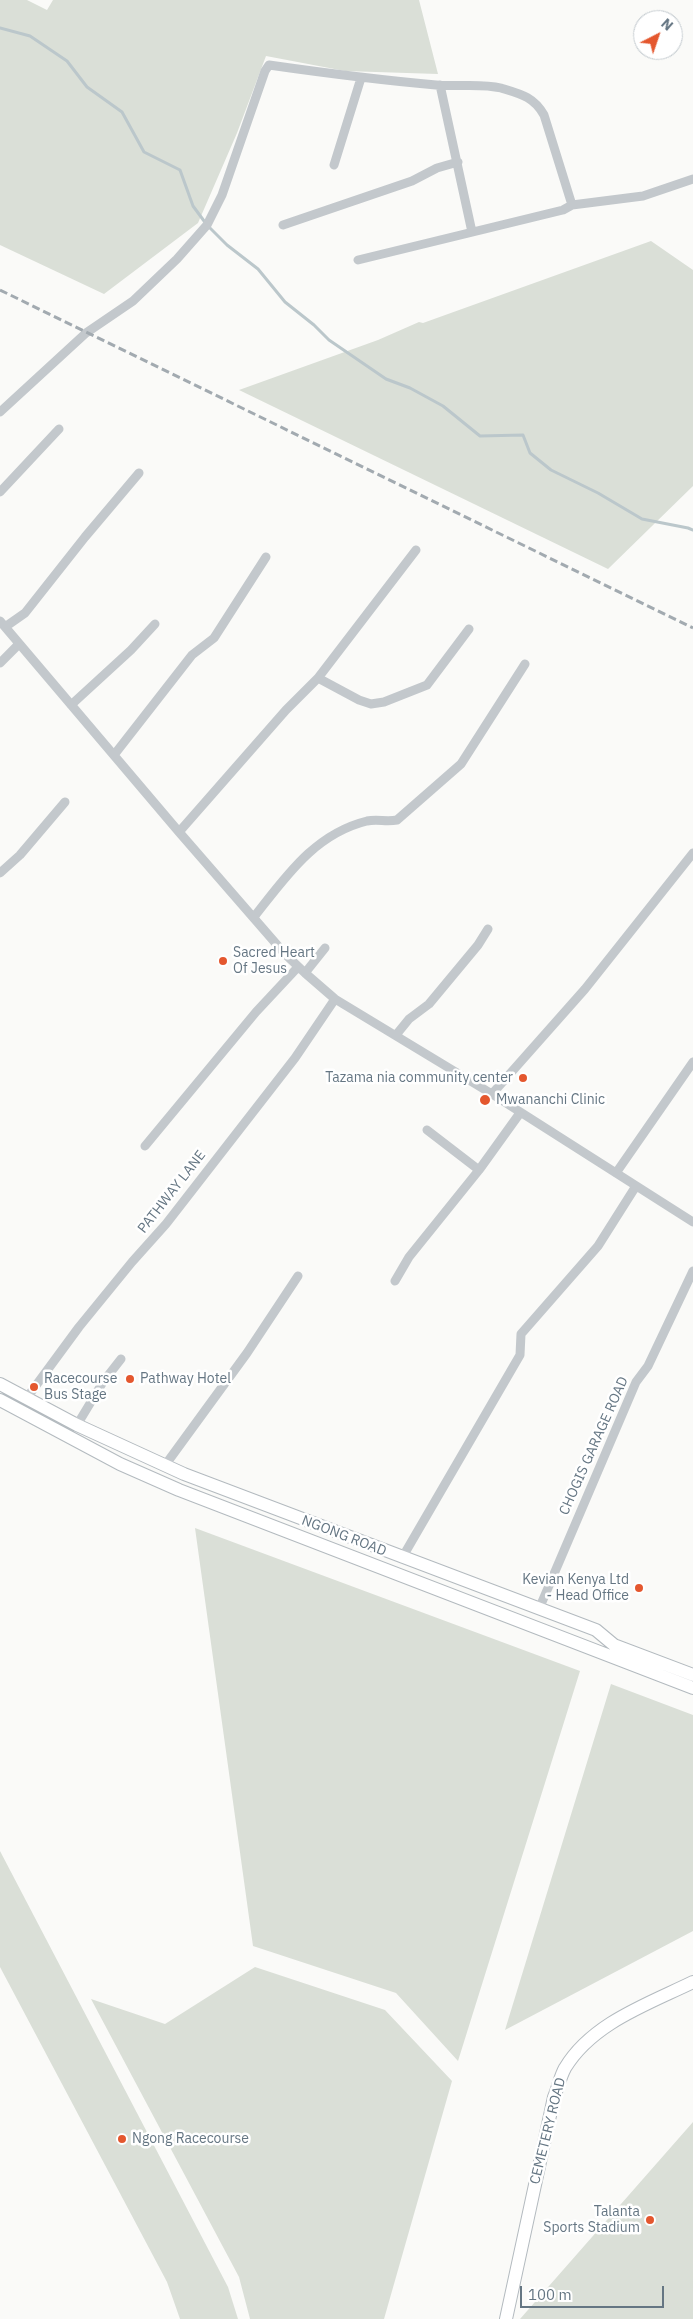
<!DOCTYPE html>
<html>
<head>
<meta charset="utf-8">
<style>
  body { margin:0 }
  #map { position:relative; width:693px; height:2319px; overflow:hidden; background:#fafaf8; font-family:"IBM Plex Sans",sans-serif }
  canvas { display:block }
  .north { position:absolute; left:633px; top:10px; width:50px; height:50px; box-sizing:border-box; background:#fff; border:1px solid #c1c8cd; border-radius:50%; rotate:41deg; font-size:14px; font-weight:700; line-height:20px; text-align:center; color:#657683 }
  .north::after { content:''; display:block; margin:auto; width:18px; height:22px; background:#e4572e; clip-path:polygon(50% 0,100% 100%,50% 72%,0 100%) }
  .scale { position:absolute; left:520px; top:2286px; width:144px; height:22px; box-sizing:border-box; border:2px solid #657683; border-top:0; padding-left:6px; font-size:15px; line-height:18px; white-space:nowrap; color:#657683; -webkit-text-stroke:4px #fff; paint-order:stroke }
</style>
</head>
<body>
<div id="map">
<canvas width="693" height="2319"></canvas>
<div class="north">N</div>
<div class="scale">100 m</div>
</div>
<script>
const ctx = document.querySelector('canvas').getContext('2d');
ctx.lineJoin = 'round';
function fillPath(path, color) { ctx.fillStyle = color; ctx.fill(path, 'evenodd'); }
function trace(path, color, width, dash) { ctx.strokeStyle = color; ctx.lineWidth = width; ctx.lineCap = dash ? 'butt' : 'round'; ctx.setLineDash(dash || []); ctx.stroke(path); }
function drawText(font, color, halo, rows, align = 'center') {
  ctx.font = font + ' "IBM Plex Sans",sans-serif'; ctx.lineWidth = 5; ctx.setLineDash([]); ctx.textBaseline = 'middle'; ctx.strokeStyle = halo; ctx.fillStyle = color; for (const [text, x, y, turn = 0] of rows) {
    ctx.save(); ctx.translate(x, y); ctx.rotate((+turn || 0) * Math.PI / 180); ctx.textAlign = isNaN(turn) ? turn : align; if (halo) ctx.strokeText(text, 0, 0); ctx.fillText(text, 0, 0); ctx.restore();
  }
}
fillPath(new Path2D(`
  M0,0H27L47,10L53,0H419L438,74L345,71L266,56L237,133L198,223L104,294L0,245Z
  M651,241L693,270V486L608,569L239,390L378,340L419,322L423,323Z
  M195,1528L580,1671L458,2061L396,1993L253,1946Z
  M611,1684L693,1715V1931L505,2030Z
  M0,1851L228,2287L238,2319H180L167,2282L0,1967Z
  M255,1967L385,2010L452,2081L384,2319H250L239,2277L91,1999L165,2024Z
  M693,2122V2319H520Z`), '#dadfd7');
trace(new Path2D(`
  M0,28L30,36L67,61L87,87L122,112L144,152L180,170L193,206L207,225L227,245L258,269L285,302L314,325L329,340L386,379L410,388L443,406L480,436L523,435L530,453L551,470L598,493L642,519L688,528L693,530`), '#bbc7cb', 3);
const secondary = new Path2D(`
  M0,1384L77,1425L184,1474L596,1630L614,1645L693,1675
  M0,1400L120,1464L179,1490L693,1688
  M506,2319L554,2097C558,2088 560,2077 565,2068C592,2023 648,2004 693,1982`);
trace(secondary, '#b3babf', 14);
trace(new Path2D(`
  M440,85L472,232
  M334,165L361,78
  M283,225L412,181L437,168L458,162
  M358,260L563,210L572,205L643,196L693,179
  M0,412L86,333L133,301L177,259L207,225L222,195L265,71L269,65C325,73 380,80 436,85C457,87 481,83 501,88C521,94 534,97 544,115L572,205
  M0,492L59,429
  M0,621L179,832L285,954L305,973L335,999L492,1094L693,1222
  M5,627L25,613L85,537L139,473
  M0,663L19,644
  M318,678L359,700L371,704L384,702L427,685L469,629
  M71,705L131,650L155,624
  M114,755L192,655L214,638L266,557
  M179,832L286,710L318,678L416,550
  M0,873L20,855L65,802
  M254,917C285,878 314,834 367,821C377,819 387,822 397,820L461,764L525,664
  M305,973L325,948
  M396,1035L409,1019L429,1004L478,945L488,929
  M492,1094L585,989L693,853
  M427,1130L479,1170
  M145,1146L256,1012L298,967
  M616,1173L693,1062
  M395,1281L409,1257L479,1170L520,1113
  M26,1399L79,1327L132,1262L166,1224L295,1058L335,999
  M77,1425L103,1382L121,1359
  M166,1464L247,1353L298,1276
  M402,1558L520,1355L521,1334L598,1246L636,1186
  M539,1609L636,1382L648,1366L693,1271`), '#c3c8cc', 9);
trace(secondary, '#fff', 12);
trace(new Path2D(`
  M0,290L693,628`), '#a2aab0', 3, [8, 4]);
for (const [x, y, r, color] of [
  [223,961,5,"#e4572e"],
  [523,1078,5,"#e4572e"],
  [485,1100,6,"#e4572e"],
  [130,1379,5,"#e4572e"],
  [34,1387,5,"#e4572e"],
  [639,1588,5,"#e4572e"],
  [122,2139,5,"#e4572e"],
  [650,2220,5,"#e4572e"]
]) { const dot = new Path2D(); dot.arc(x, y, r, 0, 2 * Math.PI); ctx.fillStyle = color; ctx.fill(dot); trace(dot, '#fff', 2); }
drawText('14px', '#657683', '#fff', [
  ["Sacred Heart",233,953],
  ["Of Jesus",233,969],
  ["Tazama nia community center",513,1078,"right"],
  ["Mwananchi Clinic",496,1100],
  ["Racecourse",44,1379],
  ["Bus Stage",44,1395],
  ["Pathway Hotel",140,1379],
  ["Kevian Kenya Ltd",629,1580,"right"],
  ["- Head Office",629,1596,"right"],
  ["Ngong Racecourse",132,2139],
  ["Talanta",640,2212,"right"],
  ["Sports Stadium",640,2228,"right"]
], 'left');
drawText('14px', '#657683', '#fff', [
  ["PATHWAY LANE",172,1192,-52],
  ["CHOGIS GARAGE ROAD",594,1446,-66],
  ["NGONG ROAD",344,1536,21],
  ["CEMETERY ROAD",548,2131,-76]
]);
</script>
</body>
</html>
